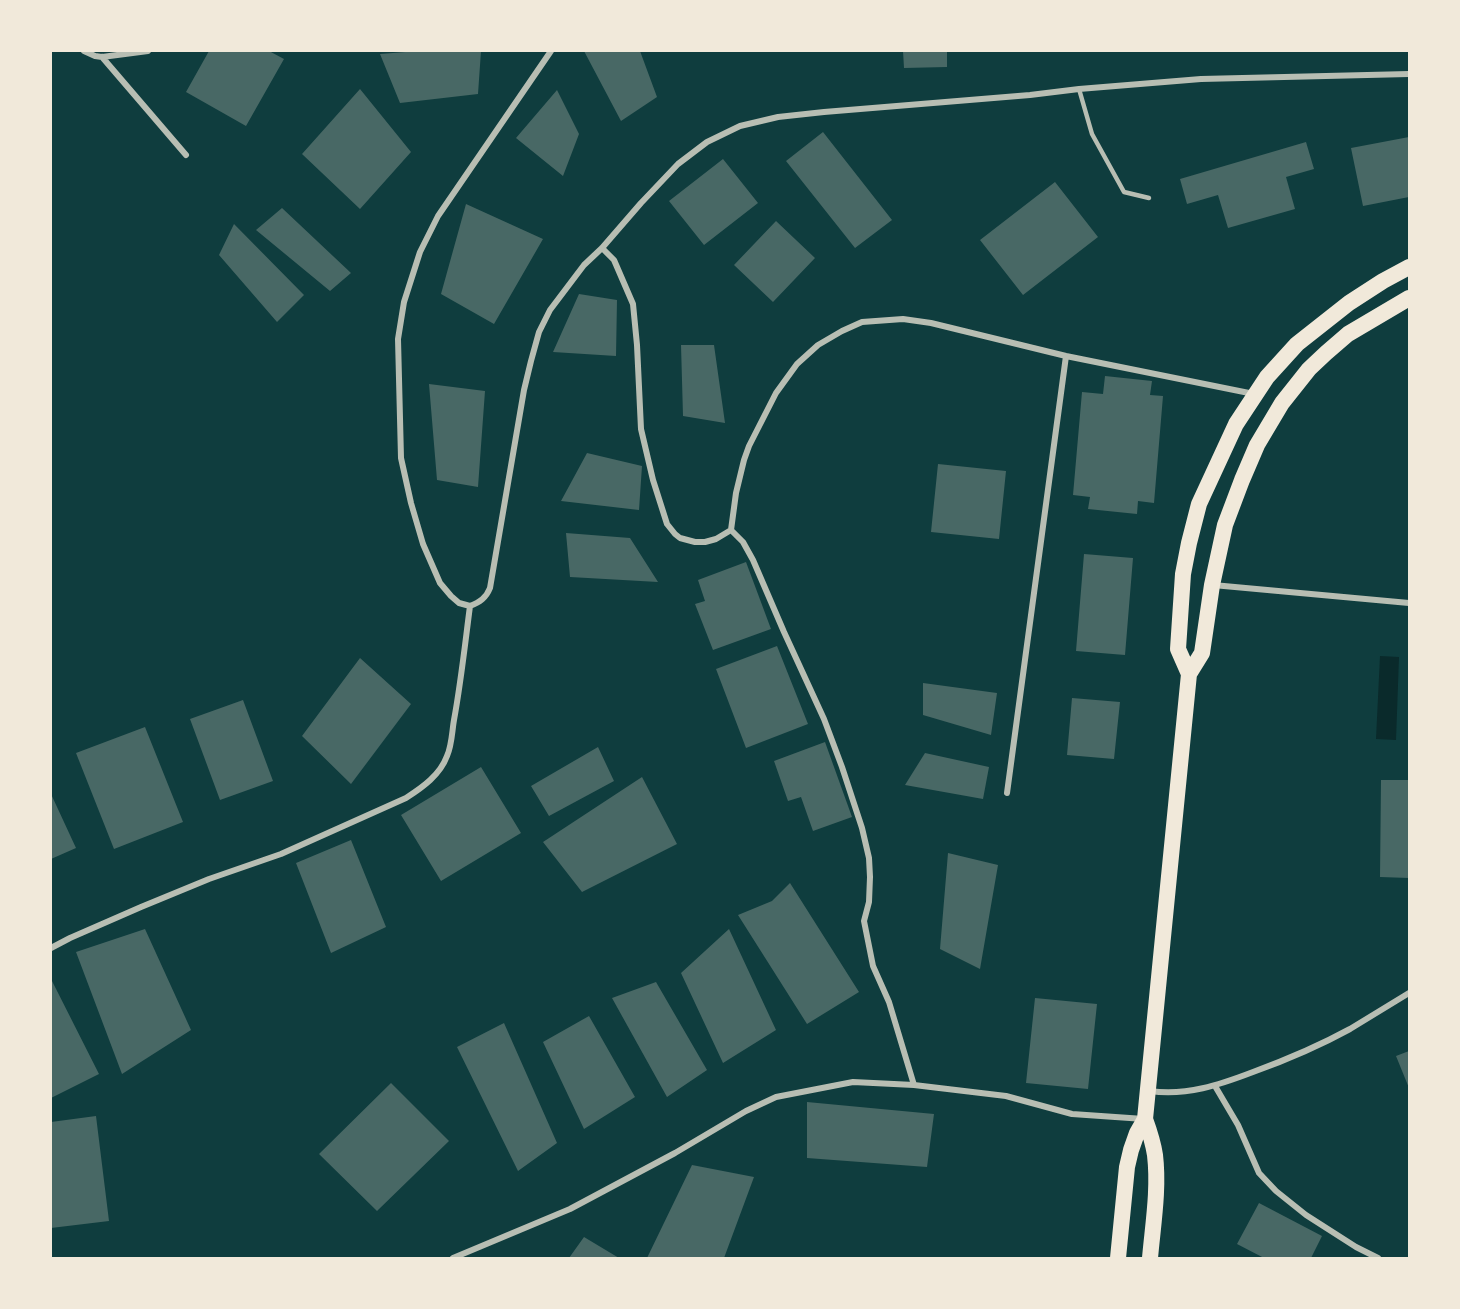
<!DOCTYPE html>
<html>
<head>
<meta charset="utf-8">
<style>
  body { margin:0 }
  #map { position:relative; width:1460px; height:1309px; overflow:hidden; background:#0f3d3e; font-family:"Varela Round",sans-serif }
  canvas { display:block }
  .frame { position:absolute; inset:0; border:52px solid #f1e9da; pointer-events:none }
</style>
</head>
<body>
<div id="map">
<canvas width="1460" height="1309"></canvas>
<div class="frame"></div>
</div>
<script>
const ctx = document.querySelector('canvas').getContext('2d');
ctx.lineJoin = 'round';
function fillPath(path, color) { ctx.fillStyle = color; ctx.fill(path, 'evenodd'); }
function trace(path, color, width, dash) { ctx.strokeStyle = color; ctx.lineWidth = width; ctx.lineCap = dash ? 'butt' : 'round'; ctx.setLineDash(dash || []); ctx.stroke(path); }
fillPath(new Path2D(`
  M1380,656L1399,657L1396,740L1376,739Z`), '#0a2a2b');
fillPath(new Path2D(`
  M209,51H269L284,59L246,126L186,92Z
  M418,51H481L478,94L400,103L380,54Z
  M584,51H640L657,97L621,121Z
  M903,51H947V67L904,68Z
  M360,89L411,152L360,209L302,154Z
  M557,90L579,134L563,176L516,138Z
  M823,132L892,220L855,248L786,161Z
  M1409,137V197L1363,206L1351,148Z
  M1306,142L1314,169L1286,177L1295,209L1228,228L1218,195L1187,204L1180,179Z
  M723,159L758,203L704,245L669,201Z
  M1055,182L1098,237L1023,295L980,240Z
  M466,204L543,239L494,324L441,294Z
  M282,208L351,273L330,291L256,230Z
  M776,221L815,258L773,302L734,265Z
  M234,224L304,295L277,322L219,255Z
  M579,294L617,300L616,356L553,352Z
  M681,345H714L725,423L683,416Z
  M1105,376L1152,381L1150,395L1163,396L1154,503L1138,501L1137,514L1088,509L1090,497L1073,495L1082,392L1103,394Z
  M429,384L485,391L478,487L437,480Z
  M587,453L642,466L639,510L561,501Z
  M938,464L1006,471L999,539L931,532Z
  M566,533L630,538L658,582L570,577Z
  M1084,554L1133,558L1125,655L1076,651Z
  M746,562L771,629L713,650L695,604L705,601L698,580Z
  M777,646L808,724L746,748L716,669Z
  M360,658L411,704L351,784L302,736Z
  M923,683L997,693L991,735L923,715Z
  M1072,698L1120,702L1114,759L1067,755Z
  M243,700L273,781L220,800L190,719Z
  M145,727L183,822L114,849L76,753Z
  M825,742L852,817L813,831L801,797L788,801L774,761Z
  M598,747L614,781L549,816L531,786Z
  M925,753L989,767L983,799L905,785Z
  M481,767L521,833L441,881L401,815Z
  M642,777L677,844L582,892L543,842Z
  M1381,780H1409V878L1380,877Z
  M51,794L76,848L51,859Z
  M351,840L386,927L331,953L296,863Z
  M948,853L998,865L980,969L940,949Z
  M790,883L859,992L807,1024L738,915L772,901Z
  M145,929L191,1030L122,1074L76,952Z
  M729,929L776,1030L723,1063L681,973Z
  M51,979L99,1074L51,1098Z
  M656,982L707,1070L667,1097L612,998Z
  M1035,998L1097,1004L1088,1089L1026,1083Z
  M589,1016L635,1097L584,1129L543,1042Z
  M504,1023L557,1143L518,1171L457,1047Z
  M1409,1051V1088L1396,1056Z
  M391,1083L449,1141L377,1211L319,1154Z
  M807,1102L934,1114L927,1167L807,1158Z
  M96,1116L109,1221L51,1228V1122Z
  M692,1165L754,1177L724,1258H647Z
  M1259,1203L1322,1236L1311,1258H1264L1237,1244Z
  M584,1237L619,1258H569Z`), '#486865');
trace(new Path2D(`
  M1079,89L1092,134L1124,192L1149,198`), '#b8beb3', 4.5);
trace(new Path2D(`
  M84,51L95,56L102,57L148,51
  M102,57L186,155
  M602,248L614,260L633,304L637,345L641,429L653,480L667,524L675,534L680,538L695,542H705L716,539L731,530L736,493L744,460L749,446L776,393L797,364L818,345L842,331L862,322L903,319L931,323L1066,356L1254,394
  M731,530L743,542L753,560L784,632L824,719L842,767L862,828L869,858L870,877L869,902L864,921L873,966L889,1002L914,1085
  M1213,585L1409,603
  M470,606C480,602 486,598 490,588L524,390L531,361L539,332L550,310L584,265L602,248L641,203L678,164L707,142L740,126L778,117L824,112L1030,95L1079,89L1201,79L1409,74
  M1007,793L1066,356
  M51,948L70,938L141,907L209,879L281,854L406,798C423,787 440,775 447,756C452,745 452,731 454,720C461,682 465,644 470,606L459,603L451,596L440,583L423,544L411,503L401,458L398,339L404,302L420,252L438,216L551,51
  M1215,1086L1238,1125L1259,1173L1276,1191L1306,1215L1356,1247L1378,1258
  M1150,1091C1187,1096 1219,1085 1253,1072C1286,1060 1319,1046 1350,1029C1370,1017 1389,1005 1409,993
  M453,1258L570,1209L675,1153L746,1111L776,1097L853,1082L914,1085L1006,1096L1072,1114L1144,1119`), '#b8beb3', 6);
trace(new Path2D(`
  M1189,674L1178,649L1183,574L1189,543L1199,504L1236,424L1267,377L1297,344L1349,303L1383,281L1409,267
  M1118,1258L1127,1167L1131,1150L1137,1133L1145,1119
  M1150,1258C1153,1224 1159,1189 1155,1155C1153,1142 1149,1130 1145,1119L1189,674L1202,653L1212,585L1225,525L1242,480L1257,445L1282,403L1309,369L1326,353L1348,334L1409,298`), '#f1e9da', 16);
</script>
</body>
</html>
